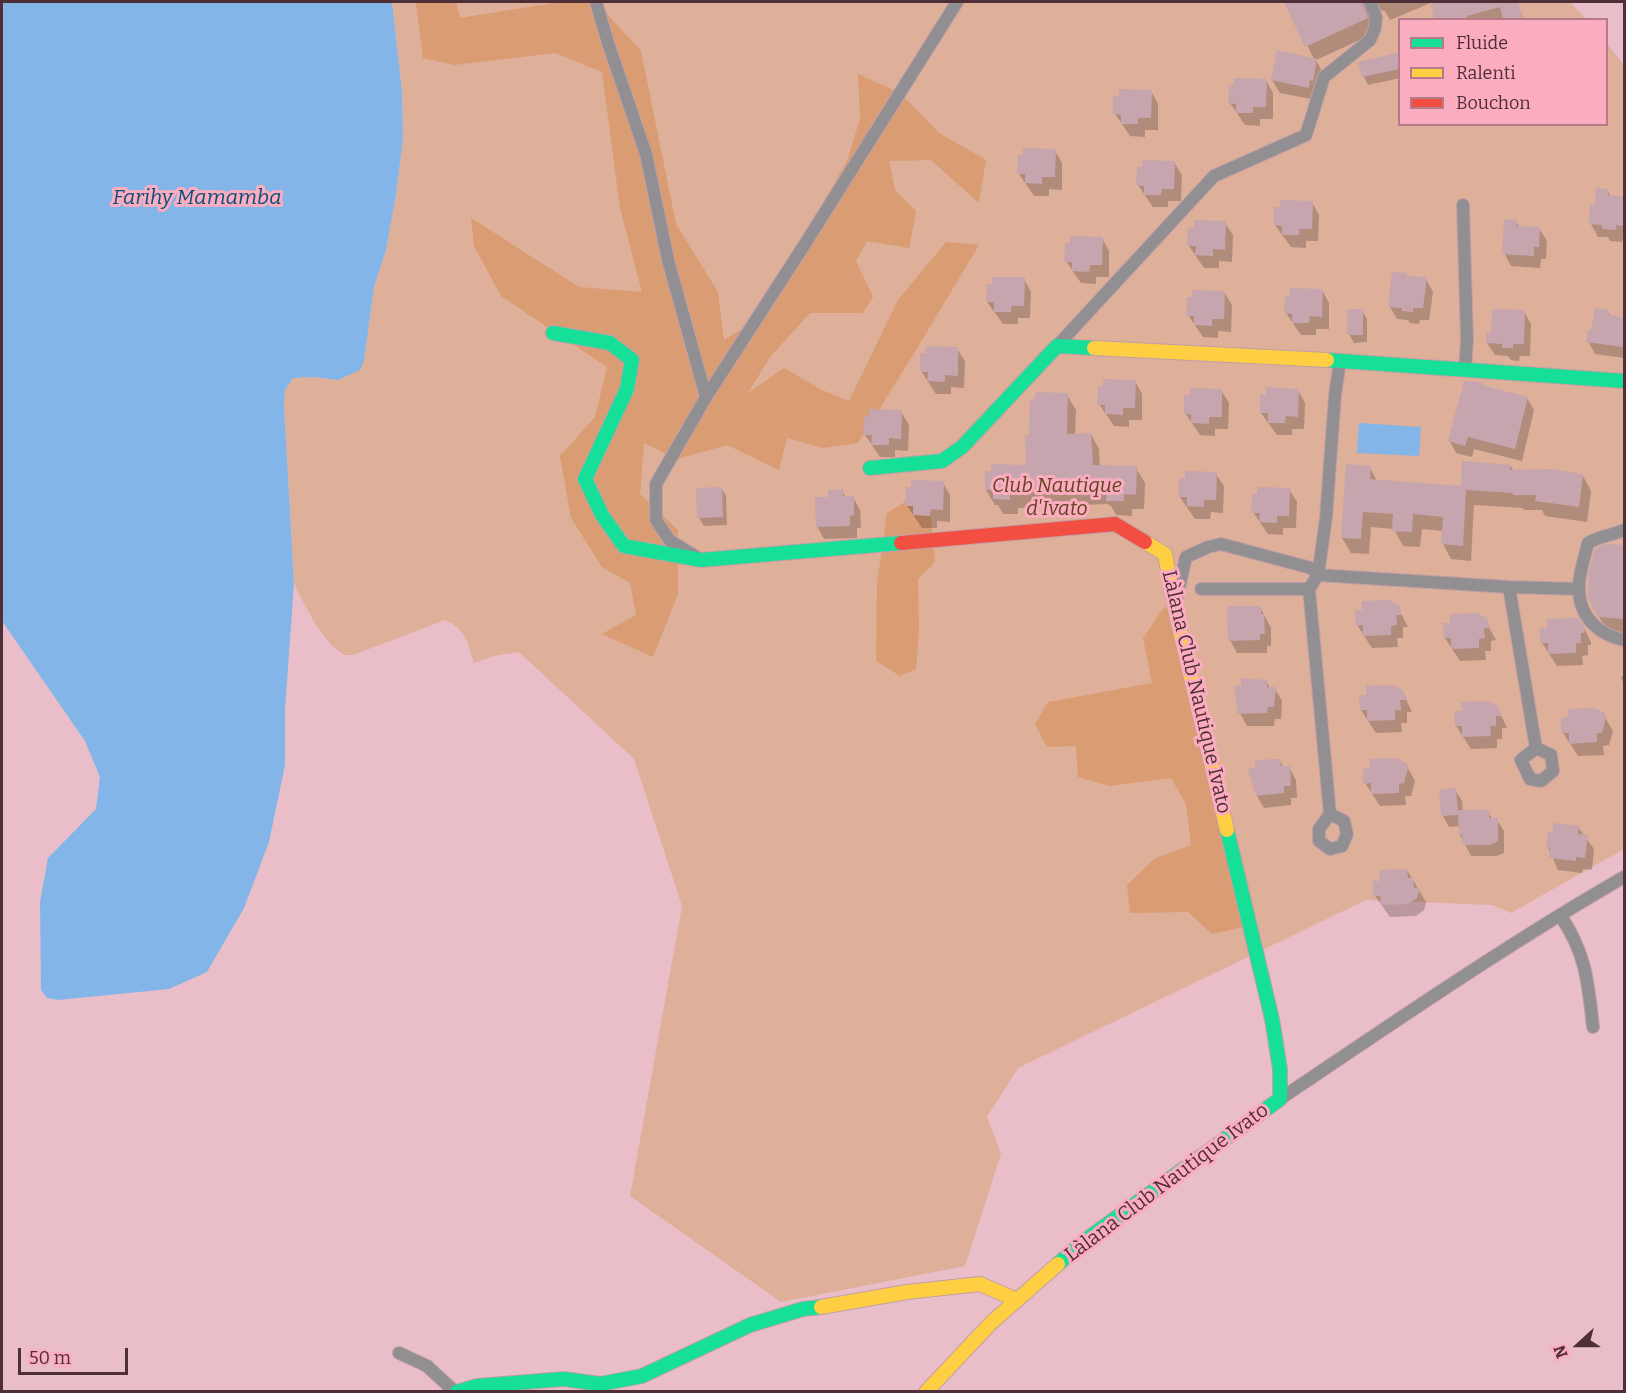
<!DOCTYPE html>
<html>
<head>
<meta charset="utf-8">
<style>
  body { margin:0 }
  #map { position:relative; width:1626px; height:1393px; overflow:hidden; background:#eabec9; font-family:Bitter,serif }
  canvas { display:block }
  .frame { position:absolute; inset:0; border:3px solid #4f2f37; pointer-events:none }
  .legend { position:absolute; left:1398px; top:18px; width:210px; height:108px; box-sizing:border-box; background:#fcacbf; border:2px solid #b77a89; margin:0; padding:8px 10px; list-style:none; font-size:18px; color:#4f2f37 }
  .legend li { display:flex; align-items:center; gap:12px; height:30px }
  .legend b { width:30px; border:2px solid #b77a89 }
  .north { position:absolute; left:1548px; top:1315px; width:60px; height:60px; -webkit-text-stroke:4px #fcacbf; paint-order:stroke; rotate:249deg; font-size:16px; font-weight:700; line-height:24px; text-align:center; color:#4f2f37 }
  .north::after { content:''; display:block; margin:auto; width:21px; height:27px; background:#4f2f37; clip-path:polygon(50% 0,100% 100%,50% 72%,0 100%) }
  .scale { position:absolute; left:18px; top:1348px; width:110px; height:27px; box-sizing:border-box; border:3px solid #4f2f37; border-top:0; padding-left:8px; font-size:18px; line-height:21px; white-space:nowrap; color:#4f2f37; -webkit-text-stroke:4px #fcacbf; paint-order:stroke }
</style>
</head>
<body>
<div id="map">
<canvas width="1626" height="1393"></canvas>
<div class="frame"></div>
<ul class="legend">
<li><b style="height:8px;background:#16e098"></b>Fluide</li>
<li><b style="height:8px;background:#ffcf43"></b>Ralenti</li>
<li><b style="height:8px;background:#f24e42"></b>Bouchon</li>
</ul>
<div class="north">N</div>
<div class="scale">50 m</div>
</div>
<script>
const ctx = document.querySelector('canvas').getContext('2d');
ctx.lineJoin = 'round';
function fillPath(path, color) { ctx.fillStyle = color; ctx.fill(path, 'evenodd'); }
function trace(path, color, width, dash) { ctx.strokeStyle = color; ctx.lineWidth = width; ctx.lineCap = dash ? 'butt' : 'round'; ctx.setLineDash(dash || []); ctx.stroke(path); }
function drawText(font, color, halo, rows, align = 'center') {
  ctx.font = font + ' Bitter,serif'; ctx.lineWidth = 6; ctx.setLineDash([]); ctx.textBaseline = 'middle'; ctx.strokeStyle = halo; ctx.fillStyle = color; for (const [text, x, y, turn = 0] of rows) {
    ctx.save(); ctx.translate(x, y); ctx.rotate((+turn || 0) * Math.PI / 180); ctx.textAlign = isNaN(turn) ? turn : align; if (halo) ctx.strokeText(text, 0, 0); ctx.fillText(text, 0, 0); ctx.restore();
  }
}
fillPath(new Path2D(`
  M392,2H1570L1586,19L1400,20V124H1606L1607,44L1624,65V849L1511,913L1492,905L1366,900L1018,1068L987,1117L1001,1154L965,1266L781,1302L630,1196L682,906L634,759L519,652L494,656L474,663C468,643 466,629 445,620L353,655H344L331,645L315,624L294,584L284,405L285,390L293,378L312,377L338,380L364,361L374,287L386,250L396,195L403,138L402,91Z`), '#deaf99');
fillPath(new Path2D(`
  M416,2H456L460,18L560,2H596L641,51L676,224L718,292L724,340L745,327L812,222L847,161L860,119L858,74L900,93L939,133L986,160L979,203L931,160L889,161L895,190L916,211L909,248L867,241L856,261L873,297L863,313H810L770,357L748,393L784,368L822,390L849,401L898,300L946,242L979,245L913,355L858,443L823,448L787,438L779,470L727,445L677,459L644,443L640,494L678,530V594L653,657L602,634L636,615L630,583L602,567L571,518L560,456L595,417L607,367L501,296L474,246L471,218L579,287L642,292L620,208L602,72L555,53L454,65L423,58Z
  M921,492L930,508L935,562L918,579L919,631L916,669L900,676L876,661L877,584L887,513Z
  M1165,606L1182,636L1248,926L1212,934L1188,912L1130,913L1127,885L1154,859L1191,845L1186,804L1171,778L1110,786L1078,777L1076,746L1047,747L1035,724L1048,702L1152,683L1143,638Z`), '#da9c72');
fillPath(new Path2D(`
  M2,2H392L402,91L403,138L396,195L386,250L374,287L364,361L360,370L338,380L312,377L293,378L285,390L284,405L294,584L285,709V765L269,842L244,908L207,972L169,989L58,1000L47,998L41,990L40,902L48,858L96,809L100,777L85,741L2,621Z
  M1359,423L1421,427L1419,456L1357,453Z`), '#83b5e9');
fillPath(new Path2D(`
  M1286,2H1511L1512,5L1517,3L1524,20H1436L1433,2L1390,20L1385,11L1375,9L1370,17L1375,33L1316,60L1323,73L1316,100L1280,93L1272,80L1314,59Z
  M1400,54V78L1368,85L1364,77L1360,63Z
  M1266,80L1273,93V119H1260V126L1245,125L1230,103Z
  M1151,91L1158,104V130H1145V137L1130,136L1115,114Z
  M1055,151L1062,163V190L1049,189V196H1034L1019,174Z
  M1174,162L1182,175L1181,201H1168V207H1153L1138,185Z
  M1607,190L1611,197L1624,198V238L1623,237L1622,242L1610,241L1608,237H1598L1591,224L1596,207Z
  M1312,202L1319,215L1318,241H1306V248L1291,247L1275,225Z
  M1516,222L1520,227L1539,228L1547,241L1546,259H1541L1540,268L1511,266L1504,253Z
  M1225,223L1233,235L1232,262L1219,261V268H1204L1189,246Z
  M1102,238L1109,251V277H1096V284L1081,283L1066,261Z
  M1406,275L1408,278L1426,279L1433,292L1429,320H1420L1419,324L1410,323L1408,320L1397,319L1390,307Z
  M1024,279L1031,292L1030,318H1018V324H1003L987,302Z
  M1322,290L1329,303V329H1316V335H1301L1286,313Z
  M1224,292L1232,305L1231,332L1218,331V338L1203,337L1188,315Z
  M1362,311L1367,319V342L1354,343L1349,334Z
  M1524,311L1531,324L1530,356H1520L1519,361L1511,360L1508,356L1495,355L1487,343L1492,333Z
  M1608,312L1611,316L1624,319V358L1595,354L1588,341Z
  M957,349L965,361L964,388L951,387V394H936L921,371L927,355Z
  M1135,381L1142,394V420H1129V427L1114,426L1099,404Z
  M1483,387L1527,398L1534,410L1522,461L1474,449L1472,457L1456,453L1449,440Z
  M1221,390L1229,403L1228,429H1215V436L1200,435L1185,413Z
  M1298,390L1305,403L1304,429H1292V435H1277L1261,413Z
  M1067,395L1076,410L1075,435L1091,434L1099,449L1100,467L1136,468L1145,483L1144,509H1132V516L1116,515L1111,506L1107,504L1018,508V514H1003L998,505H995L986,490L1028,467L1030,437Z
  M901,412L909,425L908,451L895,450V457H880L865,435Z
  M1511,466L1514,472L1583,476L1591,491L1587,522L1545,516L1542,510H1524L1523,508L1474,505L1471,561L1451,559L1443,544V531L1422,529L1420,547L1403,546L1394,529L1371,527L1369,554L1351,553L1342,538L1370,468L1377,481L1462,487Z
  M1216,474L1224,486L1223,513L1211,512L1210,519H1195L1180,497L1186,480Z
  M943,483L950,495V522L937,521V528H922L907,506Z
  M721,488L726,496L727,525L704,526L699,518Z
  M1289,489L1297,502L1296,528H1283V535L1268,534L1253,512Z
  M842,491L846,498L853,497L860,510L861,528H857V538L824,539L817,526L829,498Z
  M1607,546L1624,547V635L1610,634L1599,617Z
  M1397,606L1408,627H1403V638H1397L1398,647L1372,648L1357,625Z
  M1260,607L1271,628V646H1267V653H1237L1230,640Z
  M1485,620L1496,640L1491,641V651H1485L1486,660L1460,661L1445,638Z
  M1584,628L1591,642V645H1588V655L1582,656L1583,665L1557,666L1542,643Z
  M1624,676V685L1621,677Z
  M1266,681L1270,688L1275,689L1282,701L1281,719H1275L1274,726H1247L1240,713Z
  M1402,691L1412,712H1407V723H1401L1402,732L1376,733L1361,710Z
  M1497,707L1507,728H1502V739H1497V748L1471,749L1456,726L1463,712Z
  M1603,714L1613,731L1609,745L1603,746L1604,755L1578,756L1563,733Z
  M1280,761L1284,768L1289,767L1296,780L1297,798H1291V805L1264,808L1257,796Z
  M1406,765L1415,781L1411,796H1405L1406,805L1380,806L1365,783Z
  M1455,790L1462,801L1463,812H1488L1493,820H1497L1504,831V853L1496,856H1471L1460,835V826L1449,827L1443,816L1441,791Z
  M1578,827L1594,849L1592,870L1583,869L1582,873L1558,870L1548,847Z
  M1407,870L1426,902L1424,910L1416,916L1390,917L1375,896L1381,882Z`), '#0003');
fillPath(new Path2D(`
  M1284,2H1362L1368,18L1305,47Z
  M1431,2H1518L1523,20H1503L1500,7L1467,16V20H1434Z
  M1277,50L1317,59L1313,81L1310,80L1309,88L1271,80Z
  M1400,52V69L1362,77L1358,62Z
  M1234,78L1267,79L1266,107H1253V113H1236V104L1228,103L1229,85H1234Z
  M1119,89L1152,90L1151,118H1138V124H1121V115L1113,114V96H1119Z
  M1023,148L1056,149L1055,177H1042V184L1025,183V174H1017L1018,155H1023Z
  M1142,160L1175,161L1174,189H1162L1161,195H1144V186L1136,185L1137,167H1142Z
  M1596,188L1608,189V195L1624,196L1623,226L1616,225V230L1602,229V225L1589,224L1590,205H1595Z
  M1280,200L1313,201L1312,229H1299V235H1282V226L1274,225V207H1280Z
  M1504,219L1517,220V226L1540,227L1539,247H1534V256L1502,254Z
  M1194,220L1226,221L1225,250L1213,249V256L1195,255L1196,246H1187L1188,227H1194Z
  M1070,236L1103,237L1102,265H1090L1089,272L1072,271V262H1064L1065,243H1070Z
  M1392,272L1407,273V276L1427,277L1423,308H1413V312L1401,311L1402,308L1388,307Z
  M992,277H1025L1024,306H1011V312H994V302H986L987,284H992Z
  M1290,288L1323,289L1322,317L1310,316L1309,323H1292V314L1284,313L1285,295H1290Z
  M1192,290L1225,291L1224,319H1212V326L1194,325V316H1186L1187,297H1192Z
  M1595,308L1609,310L1608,314L1624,318L1623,347L1586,342L1588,330H1591Z
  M1347,309H1363V335H1347Z
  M1492,309L1525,310L1524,344H1513V348H1502V344L1486,343V332H1491Z
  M926,346L958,347V376L945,375V382L927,381L928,372H920V353L926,354Z
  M1103,379L1136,380L1135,408H1123V415L1105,414V405H1097L1098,386H1103Z
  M1464,381L1478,382L1483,383L1482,385L1528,397L1515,449L1468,437L1465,446L1448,441Z
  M1266,387L1299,389L1298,417L1286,416L1285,423H1268V413H1260V394L1266,395Z
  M1190,388L1222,389V417H1209V424L1191,423V414H1184V395H1189Z
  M1036,392L1068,393L1067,434L1091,433L1093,465L1137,466L1136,495L1124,494V501H1106L1107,491H1098V489L1010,493V500L993,499V490H985V471H991V464L1026,465L1025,435H1029L1030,399H1035Z
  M869,409L902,410L901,439L889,438V445H871L872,435H863L864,416L869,417Z
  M1462,461L1511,465L1510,470L1550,469L1583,474L1579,507L1535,501L1536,495H1513V493L1466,490L1463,546L1441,544L1443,517L1413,514L1412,532L1392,531L1393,514L1363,512L1361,539L1341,538L1346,464L1371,466L1370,479L1461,486Z
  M1185,471L1217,472L1216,500H1204V507L1187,506V497H1178L1179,478H1185Z
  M911,480L944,481L943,510L931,509L930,516L913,515V506H905L906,487H911Z
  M722,487L723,517L697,518L696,488Z
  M1258,487L1290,488L1289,516H1277V523L1259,522L1260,513H1251L1252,494H1257Z
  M843,489V496H854V515L850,516V526L816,527L815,497H828V490Z
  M1607,544L1624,545V619L1598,617L1588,597L1589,571L1595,549Z
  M1389,600L1399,605L1402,615H1396L1397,625L1391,626V635L1363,636V625L1356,626L1355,610H1362V601Z
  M1227,606H1261V614H1264L1265,634H1260V640L1228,641Z
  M1477,613L1487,618L1490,628H1484L1485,638L1479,639V648L1451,649V638H1444L1443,623H1450V614Z
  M1578,618L1585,628L1584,633H1581V643H1576V653L1548,654V643H1540V628H1547V619Z
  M1241,678L1267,680V687H1276L1274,707H1268L1267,713L1238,714L1234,686H1241Z
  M1393,685L1403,690L1407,700H1400L1401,710H1395V720L1367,721V710H1360L1359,695H1366V686Z
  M1489,701L1498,706L1502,716H1496V726H1490L1491,736L1462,737V726H1455L1454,711H1462L1461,702Z
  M1595,708L1605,713L1606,717L1602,733H1597V742L1569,744V733H1561V718L1568,717V709Z
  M1397,758L1407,764L1408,768L1404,783L1399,784V793L1371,794V783L1363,784V768H1370V759Z
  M1280,759L1281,766H1290L1291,786H1284V793L1256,796L1248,769L1255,768V760Z
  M1456,788L1458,812V810H1489V818H1498V841L1490,845H1463L1462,835H1459L1458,815L1441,816L1439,790Z
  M1553,823L1579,826L1578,834L1588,835L1585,858L1576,857V861L1549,858L1550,848H1546L1548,832H1553Z
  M1407,869L1408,878H1413L1414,888H1420L1417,898L1408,904L1381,905L1380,896H1373V881H1380L1379,870Z`), '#c7a5ae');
const street = new Path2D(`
  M596,2L608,43L646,154L668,260L706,397
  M1463,205L1467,340L1465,370
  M1057,346L1214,176L1306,135L1324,77L1370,40L1375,28L1376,17L1370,2
  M1624,530C1612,535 1600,536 1588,543C1585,557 1578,575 1579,589C1579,617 1599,635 1624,640
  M695,556L670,541L656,520V484L706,397L805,244L957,2
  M1509,587L1536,748L1521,760L1530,779L1541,781L1553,771L1551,755L1536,748
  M1201,589H1309L1318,575L1509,587L1579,589
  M1309,589L1330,814L1319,829V841L1330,849L1342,846L1347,834L1344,821L1330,814
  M1177,597L1186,557L1208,547L1221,544L1311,568L1318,575L1326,518L1335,395L1340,361
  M1560,915C1586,953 1588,982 1593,1027
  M1280,1099C1393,1023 1506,945 1624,877
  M399,1353L427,1366L455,1392`);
const fast = new Path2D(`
  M553,333L610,343L632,360L627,389L585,479L602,515L624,546L701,560L901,543
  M1327,360L1624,381
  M870,468L942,461L962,447L1057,346L1094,348
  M1058,1264L1083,1242L1280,1099V1069L1272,1019L1227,830
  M457,1392L477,1386L564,1379L600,1384L642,1376L750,1325L803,1309L821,1307`);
const slow = new Path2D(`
  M1094,348L1327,360
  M1145,542L1165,554L1177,618L1227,830
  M821,1307L907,1292L980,1284L1017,1300
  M926,1392L991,1323L1058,1264`);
const jam = new Path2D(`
  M901,543L1115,524L1145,542`);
trace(street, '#c29fa7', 14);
trace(fast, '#c29fa7', 16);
trace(slow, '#c29fa7', 16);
trace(jam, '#c29fa7', 16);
trace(street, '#918f91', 12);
trace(fast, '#16e098', 14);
trace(slow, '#ffcf43', 14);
trace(jam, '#f24e42', 14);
drawText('italic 20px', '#634322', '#fcacbf', [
  ["Club Nautique",1057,486],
  ["d'Ivato",1057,509]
]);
drawText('20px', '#4f2f37', '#fcacbf', [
  ["Làlana Club Nautique Ivato",1196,692,77],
  ["Làlana Club Nautique Ivato",1167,1183,-37]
]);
drawText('italic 21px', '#0a507d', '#fcacbf', [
  ["Farihy Mamamba",197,198]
]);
</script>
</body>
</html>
